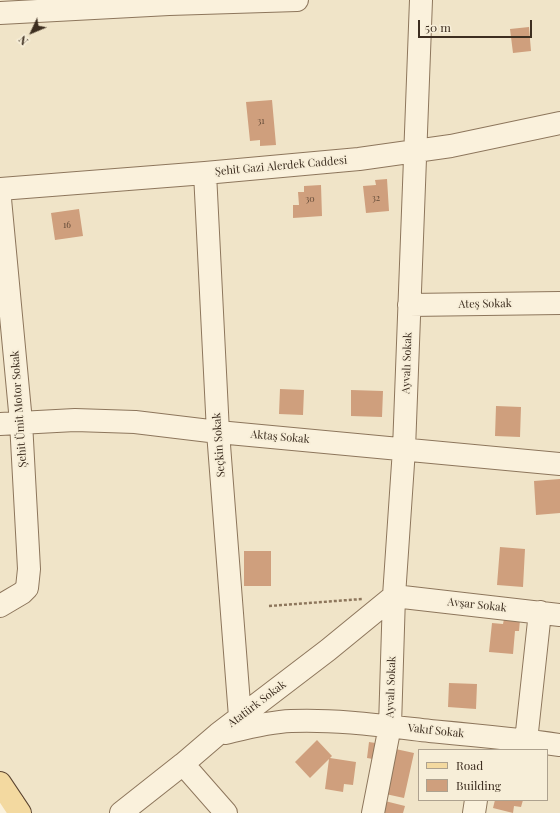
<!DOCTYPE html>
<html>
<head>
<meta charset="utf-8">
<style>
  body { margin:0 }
  #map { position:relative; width:560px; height:813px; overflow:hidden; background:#f0e4c8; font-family:"Playfair Display",serif }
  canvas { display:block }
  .legend { position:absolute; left:418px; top:749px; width:130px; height:52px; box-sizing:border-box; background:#f7eed8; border:1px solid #ada18e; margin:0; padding:5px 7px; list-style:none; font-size:12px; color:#3d2e20 }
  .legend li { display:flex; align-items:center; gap:8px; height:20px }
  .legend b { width:20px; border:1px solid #ada18e }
  .north { position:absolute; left:12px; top:12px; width:40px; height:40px; -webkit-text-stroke:3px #f7eed8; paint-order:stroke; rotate:226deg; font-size:11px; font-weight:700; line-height:16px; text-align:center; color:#3d2e20 }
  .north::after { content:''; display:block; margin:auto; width:14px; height:18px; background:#3d2e20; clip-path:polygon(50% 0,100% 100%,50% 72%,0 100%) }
  .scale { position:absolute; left:418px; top:20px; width:114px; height:18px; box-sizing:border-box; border:2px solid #3d2e20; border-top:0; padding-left:5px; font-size:12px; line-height:14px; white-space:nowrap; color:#3d2e20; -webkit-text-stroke:3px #f7eed8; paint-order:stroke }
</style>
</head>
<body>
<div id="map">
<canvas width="560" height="813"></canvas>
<ul class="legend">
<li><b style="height:5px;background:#f3d9a0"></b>Road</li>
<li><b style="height:11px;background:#cf9f7d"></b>Building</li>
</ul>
<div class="north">N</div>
<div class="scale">50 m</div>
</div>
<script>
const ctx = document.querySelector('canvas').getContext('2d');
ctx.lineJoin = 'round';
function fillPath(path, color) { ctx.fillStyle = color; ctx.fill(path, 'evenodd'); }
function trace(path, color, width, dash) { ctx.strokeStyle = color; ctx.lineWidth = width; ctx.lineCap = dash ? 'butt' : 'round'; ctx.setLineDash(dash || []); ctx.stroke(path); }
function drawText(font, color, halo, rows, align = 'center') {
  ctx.font = font + ' "Playfair Display",serif'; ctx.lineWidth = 3.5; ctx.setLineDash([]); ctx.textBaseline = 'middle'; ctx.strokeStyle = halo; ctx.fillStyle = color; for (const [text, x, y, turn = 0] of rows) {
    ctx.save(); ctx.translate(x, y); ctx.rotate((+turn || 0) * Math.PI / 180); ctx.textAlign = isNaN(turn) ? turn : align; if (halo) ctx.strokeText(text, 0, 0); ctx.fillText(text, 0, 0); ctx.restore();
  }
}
fillPath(new Path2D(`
  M529,27L531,51L513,53L510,29Z
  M272,100L276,145L260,146V140L250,141L246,102Z
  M387,179L389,211L366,213L363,186L376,185L375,180Z
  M321,185L322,216L293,218V205H299L298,192H304V186Z
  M79,209L83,236L55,240L51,213Z
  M280,389L304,390L303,415L279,414Z
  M351,390L383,391L382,417L351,416Z
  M496,406L521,407L520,437L495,436Z
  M560,479V513L536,515L534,481Z
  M500,547L525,549L523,587L497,585Z
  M244,551H271V586H244Z
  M504,619L520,620L519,631H515L513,654L489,652L492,623L503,624Z
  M449,683L477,684L476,709L448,707Z
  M317,740L332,756L330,758L356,762L353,785L344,784L343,792L325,789L329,759L310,778L295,762Z
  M369,742L382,744L379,760L367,758Z
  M391,748L414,753L404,798L381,793Z
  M381,800L405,806L403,813H378Z
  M495,800H523L521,807L514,806L513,813L493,808Z`), '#cf9f7d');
const minor = new Path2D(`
  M0,13L169,4L297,0
  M205,173L218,432L240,717
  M0,189L205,173L359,159L451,146L560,123
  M0,199L21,422L29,569L27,588L22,593L0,606
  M409,305L560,303
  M0,424L75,420L135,422L218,432L560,464
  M225,733C246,728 268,722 291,721C335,719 386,726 430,731C473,735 517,739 560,745
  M526,741L540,612
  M183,764L226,813
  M0,812L13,803
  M121,813L183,764L218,734L328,650L394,596L560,615
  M373,813L390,726L394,596L404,449L421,0
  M474,813L476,800`);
const major = new Path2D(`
  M0,783L20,813`);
trace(minor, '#8d765c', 24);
trace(major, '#5b4430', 24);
trace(new Path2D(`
  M269,606L362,599`), '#8d765c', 2.5, [3, 2]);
trace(minor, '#faf1dc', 22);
trace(major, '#f3d9a0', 22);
drawText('9px', '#624a37', null, [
  ["31",261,121],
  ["32",376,198],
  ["30",310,199],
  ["16",67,225]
]);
drawText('11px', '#3d2e20', '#f7eed8', [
  ["Şehit Gazi Alerdek Caddesi",281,166,-5],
  ["Ateş Sokak",485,304,-1],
  ["Ayvalı Sokak",407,363,-88],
  ["Şehit Ümit Motor Sokak",19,409,-94],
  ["Aktaş Sokak",280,437,5],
  ["Seçkin Sokak",219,445,-94],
  ["Avşar Sokak",477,605,6],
  ["Ayvalı Sokak",391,687,-88],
  ["Atatürk Sokak",257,704,-37],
  ["Vakıf Sokak",436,731,6]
]);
</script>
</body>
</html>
